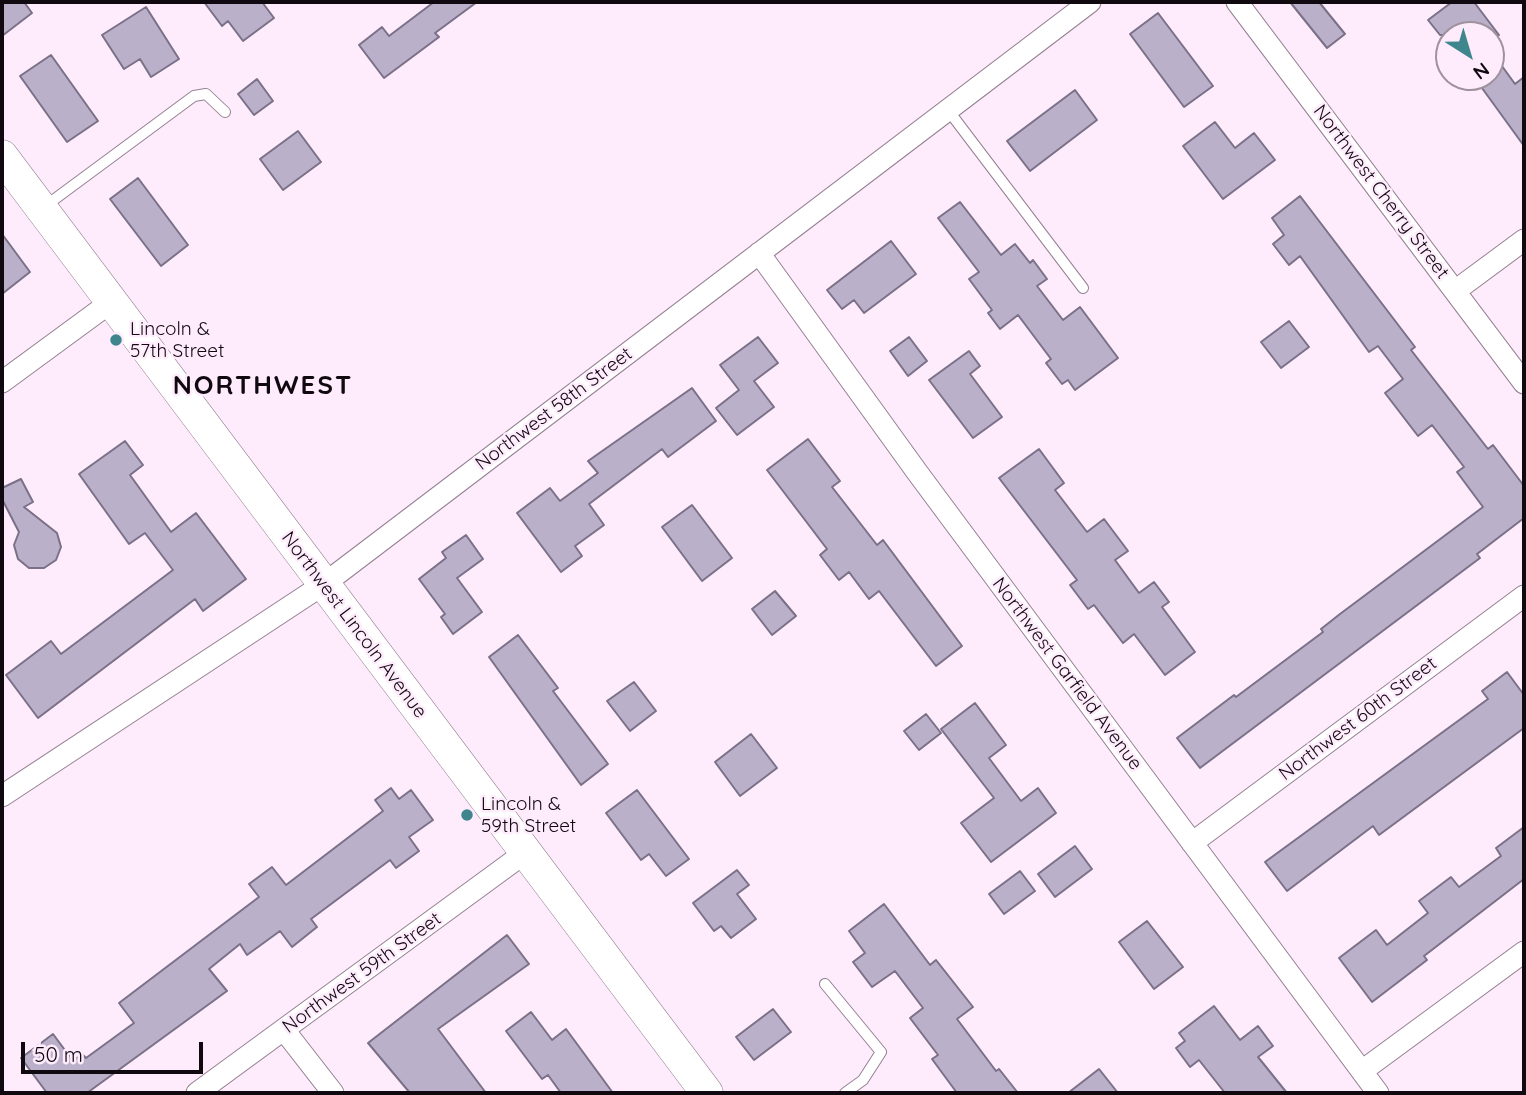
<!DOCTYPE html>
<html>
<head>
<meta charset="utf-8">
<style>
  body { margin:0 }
  #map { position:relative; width:1526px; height:1095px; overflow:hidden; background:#feecfc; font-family:Quicksand,sans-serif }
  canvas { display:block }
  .frame { position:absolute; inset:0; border:4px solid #110910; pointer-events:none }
  .north { position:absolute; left:1435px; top:21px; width:70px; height:70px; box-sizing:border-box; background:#feecfc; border:2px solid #9f919e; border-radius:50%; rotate:143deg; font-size:19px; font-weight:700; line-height:28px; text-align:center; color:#110910 }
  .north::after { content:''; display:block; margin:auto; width:24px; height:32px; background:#3e858e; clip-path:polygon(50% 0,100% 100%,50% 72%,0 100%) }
  .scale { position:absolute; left:21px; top:1042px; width:182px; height:32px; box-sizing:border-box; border:4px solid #110910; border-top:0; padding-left:9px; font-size:21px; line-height:24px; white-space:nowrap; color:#110910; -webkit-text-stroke:5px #feecfc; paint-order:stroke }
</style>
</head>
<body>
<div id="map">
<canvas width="1526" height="1095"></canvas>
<div class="frame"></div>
<div class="north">N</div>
<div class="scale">50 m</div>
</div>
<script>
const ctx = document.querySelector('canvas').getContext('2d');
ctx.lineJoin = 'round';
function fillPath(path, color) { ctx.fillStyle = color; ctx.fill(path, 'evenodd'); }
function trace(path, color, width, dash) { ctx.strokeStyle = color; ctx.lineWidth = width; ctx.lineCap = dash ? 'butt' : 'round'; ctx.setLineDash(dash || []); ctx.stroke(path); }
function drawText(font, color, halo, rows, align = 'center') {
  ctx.font = font + ' Quicksand,sans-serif'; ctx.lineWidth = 5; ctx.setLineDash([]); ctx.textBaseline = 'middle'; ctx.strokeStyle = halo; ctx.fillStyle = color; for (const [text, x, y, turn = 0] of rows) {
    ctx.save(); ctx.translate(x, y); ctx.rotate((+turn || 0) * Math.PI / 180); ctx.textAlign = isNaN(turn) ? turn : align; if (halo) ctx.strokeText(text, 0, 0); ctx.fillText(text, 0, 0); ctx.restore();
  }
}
const building = new Path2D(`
  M2,2H24L32,13L2,36Z
  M204,2H262L274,18L243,41L228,21L222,26Z
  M434,2H477L435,33L439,37L384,78L359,45L382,27L389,36Z
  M1290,2H1319L1345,34L1327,48Z
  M1452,2H1474L1499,35H1440L1428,20Z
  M146,7L179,59L151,77L140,59L124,69L102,35Z
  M1158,13L1213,86L1184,107L1130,34Z
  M1491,51L1515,84L1524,77V146L1474,77H1491Z
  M51,55L98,121L67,142L20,76Z
  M257,79L273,101L254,115L238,94Z
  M1075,90L1097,120L1030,171L1007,141Z
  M1215,122L1235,148L1254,133L1275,160L1223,199L1183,146Z
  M298,131L321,162L283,190L260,159Z
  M138,178L188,245L161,266L110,199Z
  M1300,196L1415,347L1411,350L1488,449L1493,445L1524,486V518L1477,554L1480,558L1200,768L1177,738L1234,695L1236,697L1323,632L1321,629L1340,614L1483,507L1457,472L1464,467L1432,425L1418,436L1385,393L1403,379L1378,346L1369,352L1300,256L1289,265L1273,244L1284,235L1272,218Z
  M960,202L1001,255L1015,244L1030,263L1033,260L1047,279L1037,286L1063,320L1080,307L1118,358L1075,390L1068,380L1062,384L1046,363L1051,359L1018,315L1000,329L988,313L992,310L969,279L979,272L938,218Z
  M2,234L30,272L2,294Z
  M891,241L916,274L864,313L854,300L842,309L827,290Z
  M1289,321L1309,347L1281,368L1261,342Z
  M758,337L778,363L754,381L774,407L737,435L716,408L739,390L720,365Z
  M909,337L927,361L908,376L890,351Z
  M969,351L980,366L970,374L1002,417L973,438L929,380Z
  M692,388L716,421L668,457L662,449L589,504L604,525L575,546L582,556L561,572L517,513L550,488L560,501L598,473L588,461Z
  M808,439L840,481L832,487L877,545L883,540L962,646L936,666L879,591L869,599L849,572L839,580L820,555L827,549L767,470Z
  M125,441L143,465L130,475L171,532L196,513L246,579L203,611L195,599L38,718L6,675L51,641L61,654L173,570L145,533L129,544L79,474Z
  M1039,449L1064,483L1055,490L1087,532L1104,519L1128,551L1115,560L1139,593L1154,582L1169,602L1162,607L1195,652L1165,675L1134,634L1123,643L1094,605L1088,609L1070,585L1077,580L999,478Z
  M21,479L33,502L24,507L57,533L61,547L56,560L44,568H29L18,559L14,545L19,532L2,499V488Z
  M692,505L732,558L702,581L662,527Z
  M466,535L483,559L457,578L482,612L453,634L441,617L445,614L419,579L446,558L442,552Z
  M775,591L796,616L772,635L752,609Z
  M518,635L558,688L553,691L608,764L581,785L489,657Z
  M1507,672L1524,695V728L1379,835L1373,826L1287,891L1265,862L1488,699L1482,691Z
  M634,682L656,711L630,731L607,701Z
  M975,703L1006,745L989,758L1021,801L1038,788L1056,813L991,862L961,823L994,798L941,729Z
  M926,714L941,733L919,750L904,731Z
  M751,734L777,768L740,796L715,762Z
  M391,788L399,799L411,790L433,820L409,837L419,851L396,868L390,860L311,919L317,927L292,947L280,931L247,955L240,944L209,969L227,991L87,1093H47L21,1058L53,1034L73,1061L82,1054L86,1058L134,1023L119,1003L259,897L249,884L272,867L286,885L383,811L375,800Z
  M637,790L689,859L666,876L649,854L641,860L606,813Z
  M1524,827V879L1424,956L1427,960L1372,1002L1339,958L1376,930L1387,945L1428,913L1419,901L1451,877L1459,887L1501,856L1496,848Z
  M1075,846L1092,869L1055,897L1038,874Z
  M737,870L749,885L737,894L756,919L731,938L721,926L714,931L693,903Z
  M1020,871L1035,891L1004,914L989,894Z
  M884,904L930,965L936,960L973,1007L957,1019L996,1071L999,1069L1018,1093H957L932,1059L938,1055L910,1018L923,1008L895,971L872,987L853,962L865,953L849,931Z
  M1147,921L1183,967L1154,989L1119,942Z
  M507,935L529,964L438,1029L486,1093H410L368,1043Z
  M1214,1006L1240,1040L1258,1026L1273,1046L1258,1057L1287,1093H1225L1199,1060L1190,1067L1176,1048L1185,1041L1179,1033Z
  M773,1009L791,1032L754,1060L736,1037Z
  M531,1012L552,1040L566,1029L613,1093H561L548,1075L542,1079L506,1031Z
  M1099,1069L1118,1093H1068Z`);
fillPath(building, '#bbb0c9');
trace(building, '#7a7087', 2);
const lane = new Path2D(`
  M948,110L1083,288
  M44,207L194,96L206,94L225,112
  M825,984L881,1052L863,1080L845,1093`);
const street = new Path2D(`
  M1237,2L1524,383
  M759,253L917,472L1378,1093
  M1455,291L1524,240
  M2,382L111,302
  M2,796L324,584L1090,2
  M1192,843L1524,596
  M284,1030L333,1093
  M1362,1071L1524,952
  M197,1093L526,852`);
const secondary = new Path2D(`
  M2,156L707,1093`);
trace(lane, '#948092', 12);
trace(street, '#948092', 23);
trace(secondary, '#948092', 33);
trace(lane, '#fff', 10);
trace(street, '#fff', 21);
trace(secondary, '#fff', 32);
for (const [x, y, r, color] of [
  [116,340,7,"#3e858e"],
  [467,815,7,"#3e858e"]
]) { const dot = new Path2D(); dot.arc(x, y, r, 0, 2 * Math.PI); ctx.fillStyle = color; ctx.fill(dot); trace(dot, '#feecfc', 2.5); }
drawText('19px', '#110910', '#feecfc', [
  ["Northwest Cherry Street",1381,192,53],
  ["Northwest 58th Street",554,409,-37],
  ["Northwest Lincoln Avenue",354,625,53],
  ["Northwest Garfield Avenue",1067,674,53],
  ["Northwest 60th Street",1358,719,-37],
  ["Northwest 59th Street",362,973,-36]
]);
drawText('19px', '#110910', '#feecfc', [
  ["Lincoln &",130,329],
  ["57th Street",130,351],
  ["Lincoln &",481,804],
  ["59th Street",481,826]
], 'left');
ctx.letterSpacing = '2px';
drawText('bold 26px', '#110910', '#feecfc', [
  ["NORTHWEST",263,386]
]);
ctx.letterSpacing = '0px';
</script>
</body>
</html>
